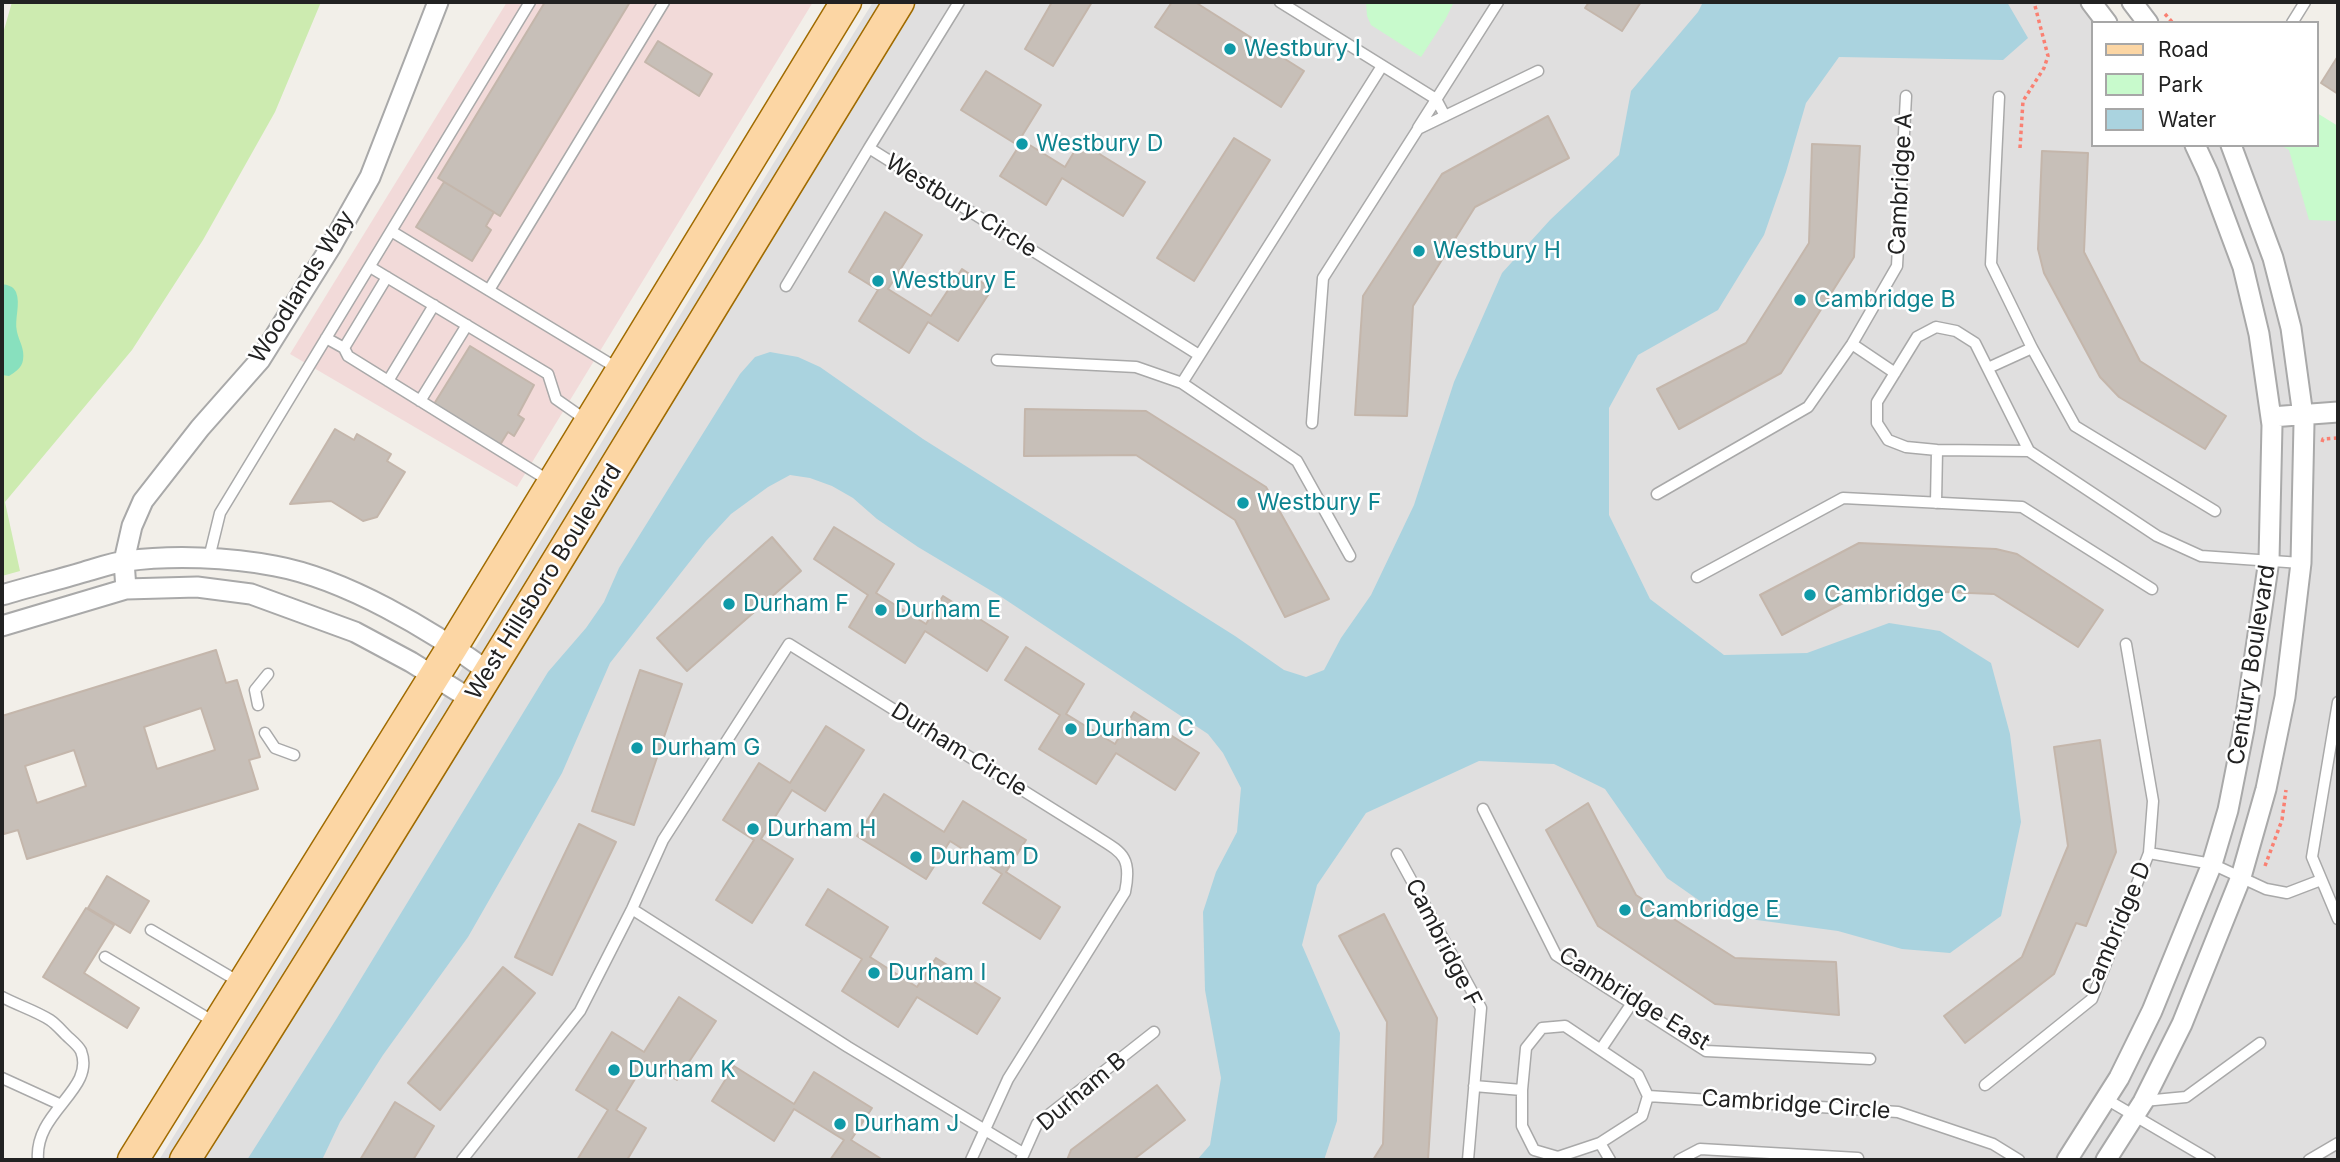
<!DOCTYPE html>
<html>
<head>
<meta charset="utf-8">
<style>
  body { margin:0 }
  #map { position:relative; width:2340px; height:1162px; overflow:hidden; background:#f2efe9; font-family:Inter,sans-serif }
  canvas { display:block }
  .frame { position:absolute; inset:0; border:4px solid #222; pointer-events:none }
  .legend { position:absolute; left:2091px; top:21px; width:228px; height:126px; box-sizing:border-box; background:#fff; border:2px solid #a7a7a7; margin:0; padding:9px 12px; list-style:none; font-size:21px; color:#222 }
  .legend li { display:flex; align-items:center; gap:14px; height:35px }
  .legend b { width:35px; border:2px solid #a7a7a7 }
</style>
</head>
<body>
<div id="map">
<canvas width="2340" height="1162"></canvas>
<div class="frame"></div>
<ul class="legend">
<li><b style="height:9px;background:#fcd6a4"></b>Road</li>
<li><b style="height:19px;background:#c8facc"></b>Park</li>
<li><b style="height:19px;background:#aad3df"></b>Water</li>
</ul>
</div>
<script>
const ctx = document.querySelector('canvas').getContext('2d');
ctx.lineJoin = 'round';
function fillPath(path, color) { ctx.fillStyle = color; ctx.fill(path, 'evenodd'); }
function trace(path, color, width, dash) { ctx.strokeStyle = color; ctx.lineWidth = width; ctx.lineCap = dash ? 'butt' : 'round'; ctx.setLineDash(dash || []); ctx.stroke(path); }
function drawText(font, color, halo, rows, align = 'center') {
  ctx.font = font + ' Inter,sans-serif'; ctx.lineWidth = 5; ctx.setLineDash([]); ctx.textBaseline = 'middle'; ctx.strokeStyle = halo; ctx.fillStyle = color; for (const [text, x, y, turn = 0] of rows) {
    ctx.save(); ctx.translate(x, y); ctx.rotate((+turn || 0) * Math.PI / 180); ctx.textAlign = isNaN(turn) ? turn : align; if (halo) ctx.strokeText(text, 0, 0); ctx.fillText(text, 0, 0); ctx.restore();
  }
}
fillPath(new Path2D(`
  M873,2H2084L2116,23H2093V145H2303L2338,168V1160H159Z`), '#e0dfdf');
fillPath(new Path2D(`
  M507,2H813L517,487L290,354Z`), '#f2dad9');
fillPath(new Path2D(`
  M12,2H321L275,112L203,240L132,350L5,502L20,571L2,576V37Z`), '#cdebb0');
fillPath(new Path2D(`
  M1366,2H1454L1445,20L1421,57L1371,25L1367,16Z
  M2317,113L2338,126V221L2309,220L2289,150L2280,145H2317Z`), '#c8facc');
fillPath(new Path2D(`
  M2,284C8,285 13,286 16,292C21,304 14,319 17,332C19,341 25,349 23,360C22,368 15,372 9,376L2,375Z`), '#88e0be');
fillPath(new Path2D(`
  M1703,2H2007L2028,38L2003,60L1839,57L1806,103L1786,172L1764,235L1718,310L1638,355L1609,408V515L1650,599L1724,655L1807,653L1889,623L1940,631L1991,663L2010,734L2021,822L2001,916L1950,953L1902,949L1838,931L1720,915L1667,878L1605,789L1554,764L1479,761L1366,813L1317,885L1302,945L1340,1033L1337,1121L1324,1160H1197L1210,1145L1221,1078L1205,990L1203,912L1216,872L1237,832L1241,788L1223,753L1208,734L1000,596L918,547L877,519L853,498L832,486L810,478L790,475L768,487L731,514L706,541L610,663L562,773L468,937L383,1055L340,1122L322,1160H247L337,1018L548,672L586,628L604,602L619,568L740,374L755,357L770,352L798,357L820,367L923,439L1235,636L1284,670L1306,677L1324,670L1341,638L1371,595L1414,505L1454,382L1502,273L1550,220L1619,155L1631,91L1698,12Z`), '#aad3df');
const building = new Path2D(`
  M545,2H630L500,216L438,178Z
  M1052,2H1092L1053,66L1025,49Z
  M1172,2H1195L1304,71L1281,107L1155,27Z
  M1589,2H1641L1622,31L1585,8Z
  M658,41L712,74L699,96L645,62Z
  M2338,56V94L2321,83Z
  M986,71L1041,105L1020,139L1065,167L1080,142L1145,182L1123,216L1062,178L1046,205L1000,176L1019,146L961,110Z
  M1548,116L1569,158L1475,207L1413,306L1407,416L1355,415L1363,296L1442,174Z
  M1234,138L1270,160L1194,281L1157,258Z
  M1812,144L1860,146L1854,257L1781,373L1679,429L1657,389L1746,343L1809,243Z
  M2042,151L2088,153L2084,252L2140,361L2226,416L2205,449L2119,397L2100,377L2044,273L2038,249Z
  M444,182L494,212L486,226L491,230L472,261L416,227Z
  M885,212L922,235L888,289L931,316L962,269L992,289L958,341L928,322L909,353L859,321L878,290L849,272Z
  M470,346L534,385L518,415L524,419L514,436L508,432L500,445L434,404Z
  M1025,409L1146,411L1266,487L1329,599L1285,617L1235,520L1136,455L1024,456Z
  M335,429L354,440L357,434L391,454L387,461L405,472L377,517L363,521L331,501L290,504Z
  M834,527L894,564L876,593L926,624L943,596L1008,637L987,671L925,631L905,663L849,627L868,595L814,559Z
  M772,537L801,571L687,671L657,638Z
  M1859,543L1996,549L2017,554L2103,610L2078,647L1994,594L1870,589L1782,635L1760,595Z
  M1026,647L1084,684L1066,714L1115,744L1134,712L1199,753L1175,790L1116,753L1096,784L1039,749L1060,715L1005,680Z
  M216,650L226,683L237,680L260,757L249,760L258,789L27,859L18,830L4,834L2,826V716ZM201,708L215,750L157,769L144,727ZM74,750L86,786L37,803L25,766Z
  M640,670L682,684L634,825L592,811Z
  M826,726L864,750L825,811L792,790L761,839L793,859L752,923L716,900L754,840L723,820L759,763L790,783Z
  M2100,740L2116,852L2086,926L2076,923L2054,974L1965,1043L1944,1016L2022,957L2068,846L2054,747Z
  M884,794L944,832L963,801L1026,840L1006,872L1060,907L1040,939L983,903L1002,874L950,841L926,879L857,836Z
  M1588,803L1636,895L1735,958L1836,962L1839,1015L1715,1004L1598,926L1546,830Z
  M579,824L616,842L552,975L515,957Z
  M107,876L149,901L130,933L88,908Z
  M828,889L888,927L870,957L917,987L936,958L1000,998L977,1034L917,997L898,1027L842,991L862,959L806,925Z
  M86,908L114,925L84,973L139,1008L127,1028L43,977Z
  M1384,914L1437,1018L1428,1160H1373L1383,1144L1387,1022L1339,936Z
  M503,967L535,993L440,1110L408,1083Z
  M679,997L716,1021L677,1080L646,1061L616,1110L646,1128L627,1160H577L608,1110L576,1090L612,1032L644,1052Z
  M734,1066L794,1104L814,1072L872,1108L851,1140L883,1160H830L844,1140L794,1109L774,1141L712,1101Z
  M1157,1085L1185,1120L1133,1160H1067L1071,1150Z
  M395,1102L434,1126L413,1160H360Z`);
fillPath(building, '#c7bfb8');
trace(building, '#c4b6ab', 2);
const service = new Path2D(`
  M959,2L869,148L1199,355
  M1280,2L1436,99L1445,116
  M2292,23L2305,2
  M1999,97L1991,264L2032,348L2075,426L2215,511
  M1418,128L1498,2
  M391,231L617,368
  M370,267L548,374L556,399L586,420
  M786,286L869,148
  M489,290L664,2
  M326,338L344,348L387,277
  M1852,344L1895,373
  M344,348L348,356L551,482
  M997,360L1136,367L1182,383L1297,461L1350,556
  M1988,368L2032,348
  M388,381L434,305
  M1182,383L1382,66
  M420,401L467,325
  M1312,423L1323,278L1418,129L1538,71
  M2029,451L1975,343L1956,331L1936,327L1917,337L1877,402V423L1888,440L1906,447L1937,450L2029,451L2157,536L2201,556L2301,563
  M1657,494L1808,407L1852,344L1897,266L1906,96
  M1936,503L1937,450
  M209,558L220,513L530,2
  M1697,577L1843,498L2022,507L2152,589
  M2338,702L2312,857L2338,919
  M258,705L255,690L268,674
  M265,733L275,748L294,755
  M1483,809L1556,955L1706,1051L1870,1059
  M2149,853L2212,864L2266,889L2287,893L2321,880
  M1397,854L1481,1008L1468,1160
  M632,909L848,1047L1023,1153
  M151,930L241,983
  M105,957L216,1023
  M2,997C17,1005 36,1011 50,1020C56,1024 61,1030 66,1035C71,1040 78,1045 81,1051C96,1090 34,1111 38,1160
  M1565,1026L1638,1075L1648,1096L1642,1116L1600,1143L1558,1157L1534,1150L1522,1126V1090L1526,1048L1542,1028Z
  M1601,1049L1632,1003
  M2,1078L59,1104
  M1985,1085L2092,999L2149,853L2153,801L2126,644
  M1474,1086L1522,1090
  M1648,1096L1898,1112L1993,1144L2019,1160
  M2106,1099L2210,1160
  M2144,1101L2186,1097L2260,1043
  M1600,1143L1610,1160
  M462,1160L580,1011L632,909L663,840L789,644L1091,833C1120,852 1133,854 1125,892L1008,1079L971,1160
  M1021,1160L1037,1124L1154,1032
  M1679,1160L1700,1149L1858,1158
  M2309,1160L2338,1143`);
const minor = new Path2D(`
  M2091,2L2107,23
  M2132,2L2148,23
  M2271,417L2338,412
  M126,589L124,561L132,526L143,501L200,428L260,360L330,248L370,177L438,2
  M2,595C29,587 57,580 84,572C98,568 112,563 126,561C172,555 229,557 275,566C346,579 431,630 489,672
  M2,626L126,589L197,587L251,594L355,632L411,662L472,700
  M2067,1160L2119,1078L2152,1011L2212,864L2228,810L2244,729L2269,560L2272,425L2259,334L2243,267L2208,173L2195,145
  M2106,1160L2143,1102L2182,1024L2241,877L2266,789L2285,697L2301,563L2304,423L2291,328L2273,258L2231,145`);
const primary = new Path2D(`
  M133,1160L453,646L846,2
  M185,1160C428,777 662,388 899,2`);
trace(service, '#a9a9a9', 13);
trace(minor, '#a9a9a9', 23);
trace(primary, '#a06b00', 33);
trace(new Path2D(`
  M2165,14L2173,23
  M2020,148L2023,101L2044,68L2048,56L2034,2
  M2322,442L2323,439L2338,438
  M2265,866L2282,820L2286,790`), '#fa8072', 3.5, [3.5, 3.5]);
trace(service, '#fff', 10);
trace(minor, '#fff', 19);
trace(primary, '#fcd6a4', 30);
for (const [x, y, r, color] of [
  [1230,49,7,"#0f9aa8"],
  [1022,144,7,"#0f9aa8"],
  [1419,251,7,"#0f9aa8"],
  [878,281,7,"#0f9aa8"],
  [1800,300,7,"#0f9aa8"],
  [1243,503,7,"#0f9aa8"],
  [1810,595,7,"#0f9aa8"],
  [729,604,7,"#0f9aa8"],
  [881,610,7,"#0f9aa8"],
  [1071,729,7,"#0f9aa8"],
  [637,748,7,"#0f9aa8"],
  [753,829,7,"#0f9aa8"],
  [916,857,7,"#0f9aa8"],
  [1625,910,7,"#0f9aa8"],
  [874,973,7,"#0f9aa8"],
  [614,1070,7,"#0f9aa8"],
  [840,1124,7,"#0f9aa8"]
]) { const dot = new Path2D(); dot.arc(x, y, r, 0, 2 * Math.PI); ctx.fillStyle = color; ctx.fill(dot); trace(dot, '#fff', 2.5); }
drawText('23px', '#0d838f', '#fff', [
  ["Westbury I",1244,49],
  ["Westbury D",1036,144],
  ["Westbury H",1433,251],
  ["Westbury E",892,281],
  ["Cambridge B",1814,300],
  ["Westbury F",1257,503],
  ["Cambridge C",1824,595],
  ["Durham F",743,604],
  ["Durham E",895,610],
  ["Durham C",1085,729],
  ["Durham G",651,748],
  ["Durham H",767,829],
  ["Durham D",930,857],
  ["Cambridge E",1639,910],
  ["Durham I",888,973],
  ["Durham K",628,1070],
  ["Durham J",854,1124]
], 'left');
drawText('23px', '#222', '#fff', [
  ["Cambridge A",1901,184,-87],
  ["Westbury Circle",961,206,32],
  ["Woodlands Way",302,287,-58],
  ["West Hillsboro Boulevard",544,582,-58],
  ["Century Boulevard",2252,665,-81],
  ["Durham Circle",959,750,32],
  ["Cambridge D",2117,929,-67],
  ["Cambridge F",1443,943,63],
  ["Cambridge East",1634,999,32],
  ["Durham B",1082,1092,-40],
  ["Cambridge Circle",1796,1105,4]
]);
</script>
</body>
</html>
